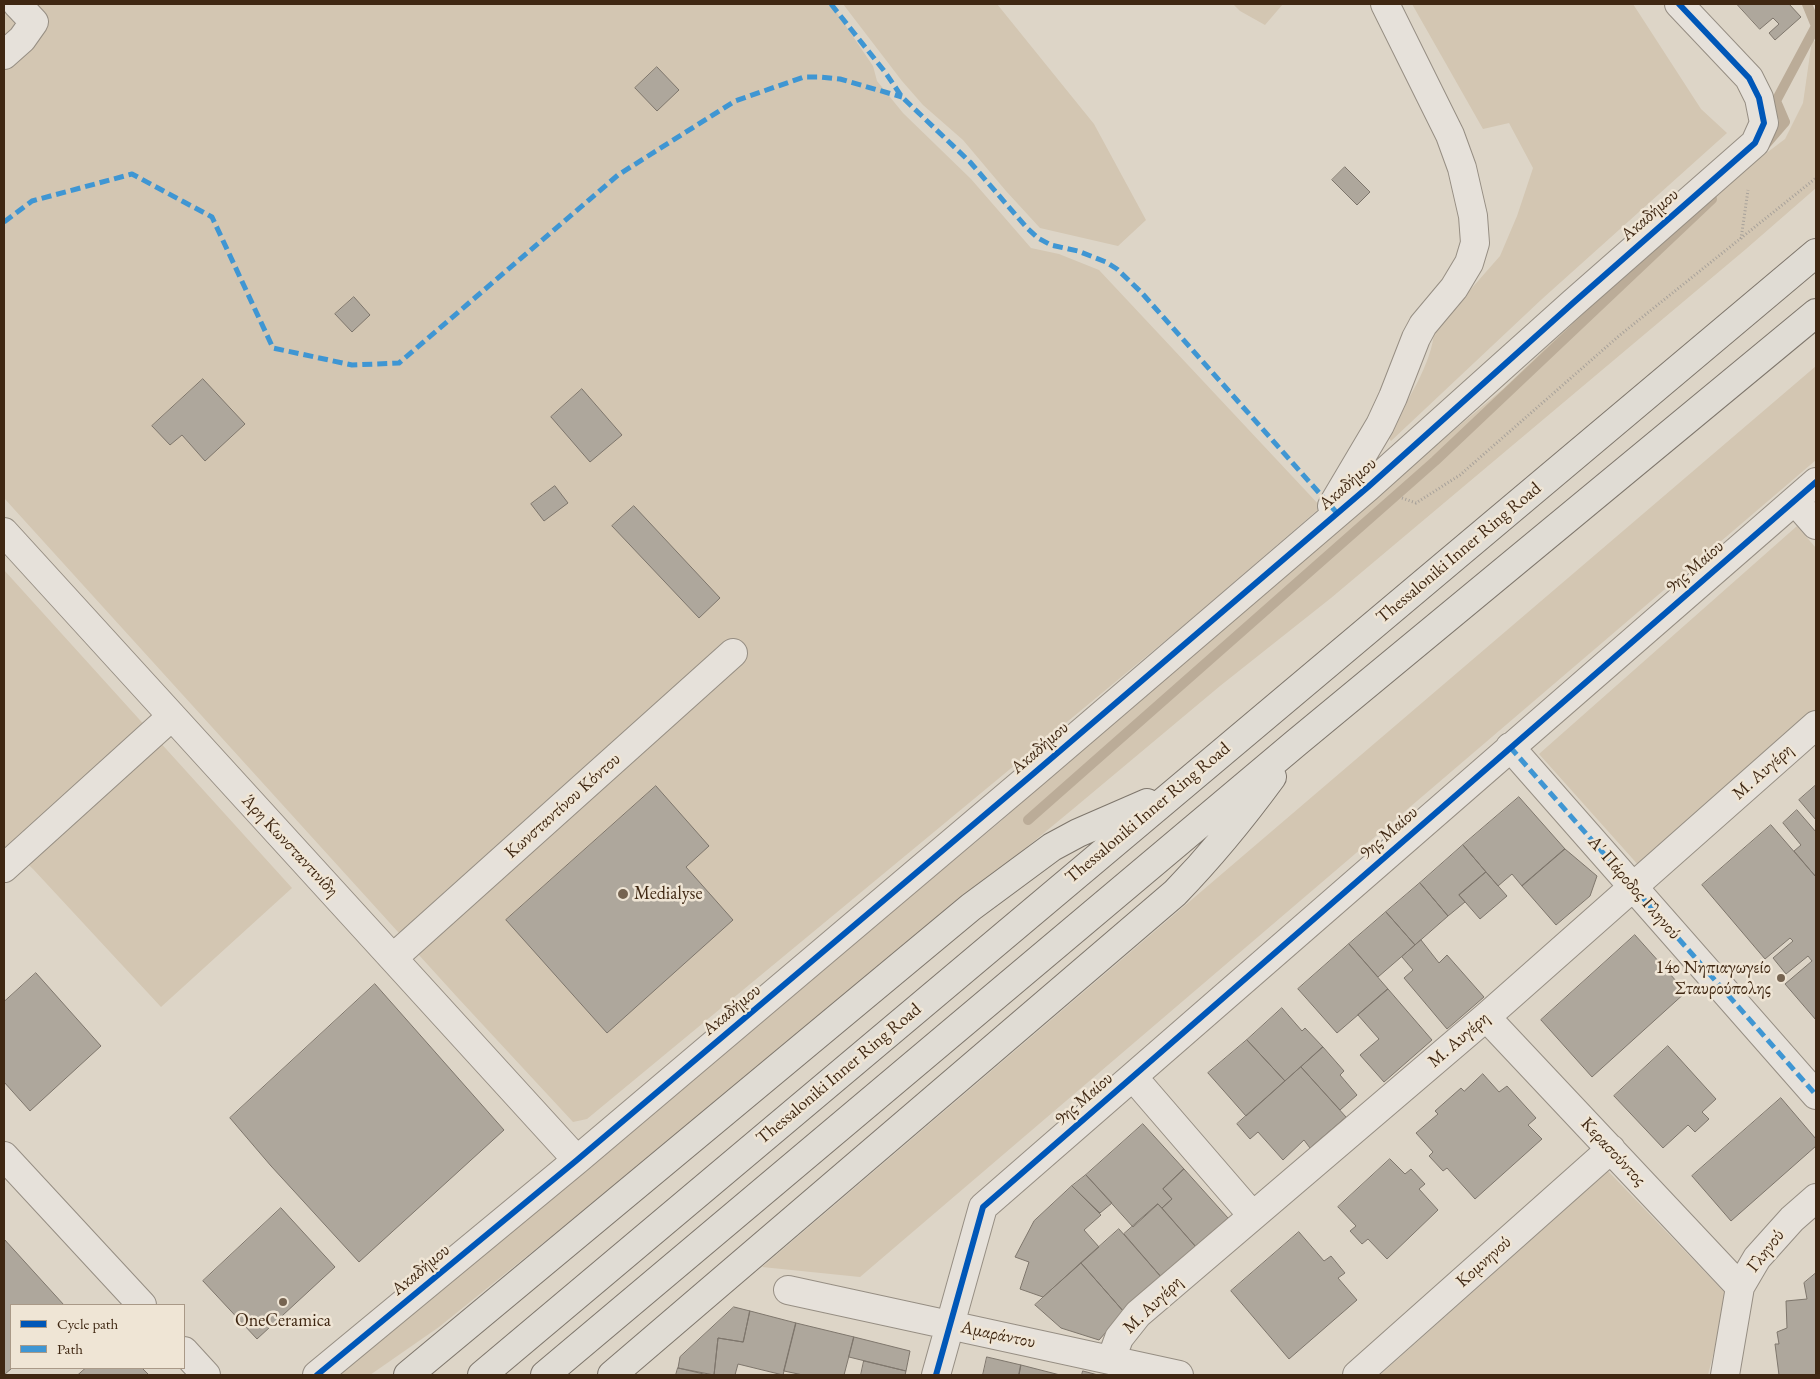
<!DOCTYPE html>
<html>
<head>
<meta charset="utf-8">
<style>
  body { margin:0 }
  #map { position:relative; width:1820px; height:1379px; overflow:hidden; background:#ddd5c7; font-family:"EB Garamond",serif }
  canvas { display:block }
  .frame { position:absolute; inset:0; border:5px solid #3f2712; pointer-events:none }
  .legend { position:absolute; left:10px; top:1304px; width:175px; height:65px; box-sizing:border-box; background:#efe5d5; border:1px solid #a99987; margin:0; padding:6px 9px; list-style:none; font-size:15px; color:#3f2712 }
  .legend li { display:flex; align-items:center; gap:10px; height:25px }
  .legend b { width:25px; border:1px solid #a99987 }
</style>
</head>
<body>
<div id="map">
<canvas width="1820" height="1379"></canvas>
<div class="frame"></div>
<ul class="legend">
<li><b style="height:6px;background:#0057b8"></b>Cycle path</li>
<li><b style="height:6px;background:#3f96d3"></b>Path</li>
</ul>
</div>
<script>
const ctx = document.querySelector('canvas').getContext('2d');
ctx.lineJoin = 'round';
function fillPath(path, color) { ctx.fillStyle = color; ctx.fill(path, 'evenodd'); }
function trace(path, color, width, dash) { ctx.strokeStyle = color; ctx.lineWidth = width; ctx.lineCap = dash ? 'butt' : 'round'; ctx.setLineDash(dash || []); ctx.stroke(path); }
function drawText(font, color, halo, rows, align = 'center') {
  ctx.font = font + ' "EB Garamond",serif'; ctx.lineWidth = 5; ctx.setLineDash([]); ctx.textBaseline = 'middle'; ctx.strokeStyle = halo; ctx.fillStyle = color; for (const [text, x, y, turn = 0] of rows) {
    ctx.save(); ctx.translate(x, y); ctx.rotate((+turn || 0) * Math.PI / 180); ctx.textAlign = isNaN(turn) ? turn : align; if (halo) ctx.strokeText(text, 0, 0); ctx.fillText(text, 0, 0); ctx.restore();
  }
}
fillPath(new Path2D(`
  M4,4H831L873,66L877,81L903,113L971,179L1031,248L1059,254L1099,270L1321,507L1183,626L587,1119L573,1122L458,998L4,498Z
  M843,4H997L1094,124L1146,220L1118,246L1040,228L1006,191L963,140L923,105L902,81Z
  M1233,4H1283L1265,25L1240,11Z
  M1412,4H1633L1701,109L1727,133L1542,299L1391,441L1387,435C1404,407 1433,362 1434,331L1500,256L1517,216L1533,168L1509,123L1483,129Z
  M1812,40L1816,42V188L1746,249L1331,598L1220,686L1073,809L718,1102L439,1327L370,1375H336L1000,822L1212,633L1503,389L1683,216L1785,139L1803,103Z
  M1816,366V460L860,1277L762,1267Z
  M1797,526L1816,548V711L1640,867L1539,754Z
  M4,570L292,888L161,1007L33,869L8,846L4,850Z
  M1608,1171L1728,1296L1708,1375H1380Z`), '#d3c6b2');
trace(new Path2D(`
  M1766,144L1785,122L1776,101L1816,26L1807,4
  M1028,820L1435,461L1712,199`), '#bbac98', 10);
const building = new Path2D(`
  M1737,4H1789L1801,17L1775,40L1769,33L1779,24L1773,18L1760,29Z
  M657,67L679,90L657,111L635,88Z
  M1345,167L1370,192L1357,205L1332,180Z
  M354,297L370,315L352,332L335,314Z
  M203,379L245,424L205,461L182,435L170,445L152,426Z
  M582,389L622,435L590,462L551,417Z
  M555,486L568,503L544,521L531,504Z
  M634,506L720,598L699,618L612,526Z
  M1816,785V820L1799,800Z
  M656,786L709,846L686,867L733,920L607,1033L506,920Z
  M1519,797L1565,849L1522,886L1512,874L1498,886L1463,845Z
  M1797,810L1816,832V877L1794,851L1801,845L1783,823Z
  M1771,825L1816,877V1020L1785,984L1812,961L1808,956L1786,974L1773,958L1793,941L1790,938L1765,959L1702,885Z
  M1463,845L1486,872L1459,895L1465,902L1448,916L1420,883Z
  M1565,849L1597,876L1590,896L1556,925L1522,886Z
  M1486,872L1507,896L1480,919L1459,895Z
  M1420,883L1448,916L1415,945L1386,912Z
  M1386,912L1415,945L1378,977L1349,944Z
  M1635,935L1686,992L1592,1077L1541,1020Z
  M1421,940L1439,963L1447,955L1484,997L1447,1029L1404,978L1413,970L1402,957Z
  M1349,944L1388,989L1337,1033L1298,989Z
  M36,973L101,1046L30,1111L4,1082V1002Z
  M375,984L504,1130L359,1262L271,1166L230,1118Z
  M1388,989L1432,1040L1384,1082L1360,1055L1379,1039L1358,1015Z
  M1282,1008L1302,1031L1305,1028L1323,1047L1285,1081L1247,1040Z
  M1247,1040L1285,1081L1246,1116L1208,1073Z
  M1668,1046L1716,1099L1702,1112L1709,1119L1695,1132L1688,1125L1663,1148L1614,1096Z
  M1323,1047L1344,1071L1340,1075L1357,1095L1340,1110L1301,1067Z
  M1301,1067L1346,1117L1310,1148L1304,1140L1283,1160L1258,1132L1250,1139L1237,1124Z
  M1483,1074L1499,1092L1507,1086L1536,1118L1528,1125L1542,1139L1475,1199L1447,1168L1443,1171L1429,1156L1433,1152L1416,1133L1438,1114L1435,1111L1461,1088L1464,1091Z
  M1781,1098L1816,1139V1146L1731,1221L1692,1176Z
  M1143,1124L1184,1169L1163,1189L1172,1199L1162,1208L1158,1204L1133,1227L1086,1175Z
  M1390,1159L1405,1174L1411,1169L1425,1184L1419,1189L1438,1210L1387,1259L1368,1239L1362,1244L1350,1231L1356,1226L1338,1207Z
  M1184,1169L1228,1218L1196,1247L1162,1208L1172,1199L1163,1189Z
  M1086,1175L1112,1203L1100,1213L1072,1186Z
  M1072,1186L1101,1215L1084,1230L1099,1247L1043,1297L1020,1289L1029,1262L1015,1257L1034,1221Z
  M1158,1204L1196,1247L1162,1278L1124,1234Z
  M281,1208L335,1267L257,1339L203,1281Z
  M1119,1229L1162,1278L1124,1312L1081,1263Z
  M1299,1232L1324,1261L1331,1256L1345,1273L1338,1278L1357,1300L1289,1359L1231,1291Z
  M4,1239L64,1305H11L12,1368L4,1375Z
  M1081,1263L1124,1312L1099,1340L1061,1328L1035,1305Z
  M1816,1273V1375H1779L1775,1344H1779L1777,1332L1787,1328L1786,1301L1807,1299L1804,1283Z
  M734,1307L750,1311L743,1342L718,1338L714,1375L678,1368L680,1357Z
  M750,1311L796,1323L783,1375L738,1364L735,1375H714L718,1338L743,1342Z
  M796,1323L854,1337L844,1375H803L784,1371Z
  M854,1337L910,1351L906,1371L849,1357Z
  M987,1357L1021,1365L1019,1375H983Z
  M864,1361L906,1371L905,1375H861Z
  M1021,1365L1060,1375H1019Z
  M86,1368H142L149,1375H78Z
  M678,1368L708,1375H676Z
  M1083,1371L1098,1375H1082Z`);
fillPath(building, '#aea79c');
trace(building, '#7e766c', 1);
const minor = new Path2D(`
  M4,55L22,39L34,22L17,4
  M1795,501L1816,525
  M1332,506L1380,425L1393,397L1416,338L1423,325L1454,288L1469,263L1475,243L1473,216L1462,168L1450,135L1385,4
  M4,532L577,1160
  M1510,747L1816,1095
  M4,868L171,717
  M393,958L733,653
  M1486,1017L1740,1287
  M1133,1077L1253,1216
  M4,1156L142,1305
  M788,1290L1179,1375
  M184,1351L206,1375
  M1111,1360L1119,1338L1138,1314L1486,1017L1816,725
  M317,1375L577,1160L1033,774L1368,487L1573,303L1755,143L1764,123L1759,98L1749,78L1679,4
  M936,1375L983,1207L1816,482
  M1357,1375L1611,1149
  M1725,1375L1740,1287L1757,1258L1792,1219L1816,1198`);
const highway = new Path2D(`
  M408,1375L971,907L1052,847L1078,833L1147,803
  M482,1375L1816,253
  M545,1375L1296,743L1816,313
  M612,1375L1175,893C1210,857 1242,818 1272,777`);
trace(minor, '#968e83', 30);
trace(highway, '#7e766c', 30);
trace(new Path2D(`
  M1741,239L1748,190
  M1402,498L1416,503L1460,475L1620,335L1816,178`), '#a7a19a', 3, [1, 2.5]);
trace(minor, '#e6e1da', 28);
trace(highway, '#e0dcd4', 28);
trace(new Path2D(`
  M831,4L885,72L902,97L970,162L1027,228L1038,238L1051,245L1078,251L1106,262L1117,269L1141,292L1337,513
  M4,222L32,201L132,174L212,217L273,348L352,365L399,363L618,175L735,101L804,77H820L840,79L902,97
  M1510,747L1816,1095`), '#3f96d3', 5, [10, 5]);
trace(new Path2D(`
  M317,1375L577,1160L1033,774L1368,487L1573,303L1755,143L1764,123L1759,98L1749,78L1679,4
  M936,1375L983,1207L1816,482`), '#0057b8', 6);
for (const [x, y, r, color] of [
  [623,894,6,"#766451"],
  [1781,978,5,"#766451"],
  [283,1302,5,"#766451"]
]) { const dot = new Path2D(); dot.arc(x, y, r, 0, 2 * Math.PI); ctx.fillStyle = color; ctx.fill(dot); trace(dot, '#efe5d5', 2); }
drawText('18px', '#3f2712', '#efe5d5', [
  ["Ακαδήμου",1650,215,-41],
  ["Ακαδήμου",1348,484,-41],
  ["Thessaloniki Inner Ring Road",1459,553,-40],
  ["9ης Μαίου",1695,567,-41],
  ["Ακαδήμου",1040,748,-41],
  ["Μ. Αυγέρη",1763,772,-42],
  ["Κωνσταντίνου Κόντου",563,806,-42],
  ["Thessaloniki Inner Ring Road",1148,813,-40],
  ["9ης Μαίου",1389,833,-41],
  ["Άρη Κωνσταντινίδη",290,846,47],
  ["Α' Πάροδος Γληνού",1634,888,49],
  ["Ακαδήμου",732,1010,-40],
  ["Μ. Αυγέρη",1459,1040,-41],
  ["Thessaloniki Inner Ring Road",839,1074,-40],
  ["9ης Μαίου",1084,1099,-41],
  ["Κερασούντος",1613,1152,47],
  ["Γληνού",1766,1251,-52],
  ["Κομνηνού",1484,1262,-42],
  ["Ακαδήμου",421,1270,-40],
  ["Μ. Αυγέρη",1153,1305,-44],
  ["Αμαράντου",998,1335,12]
]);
drawText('18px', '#3f2712', '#efe5d5', [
  ["Medialyse",634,894],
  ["14ο Νηπιαγωγείο",1771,968,"right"],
  ["Σταυρούπολης",1771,989,"right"],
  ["OneCeramica",283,1321,"center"]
], 'left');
</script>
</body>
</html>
